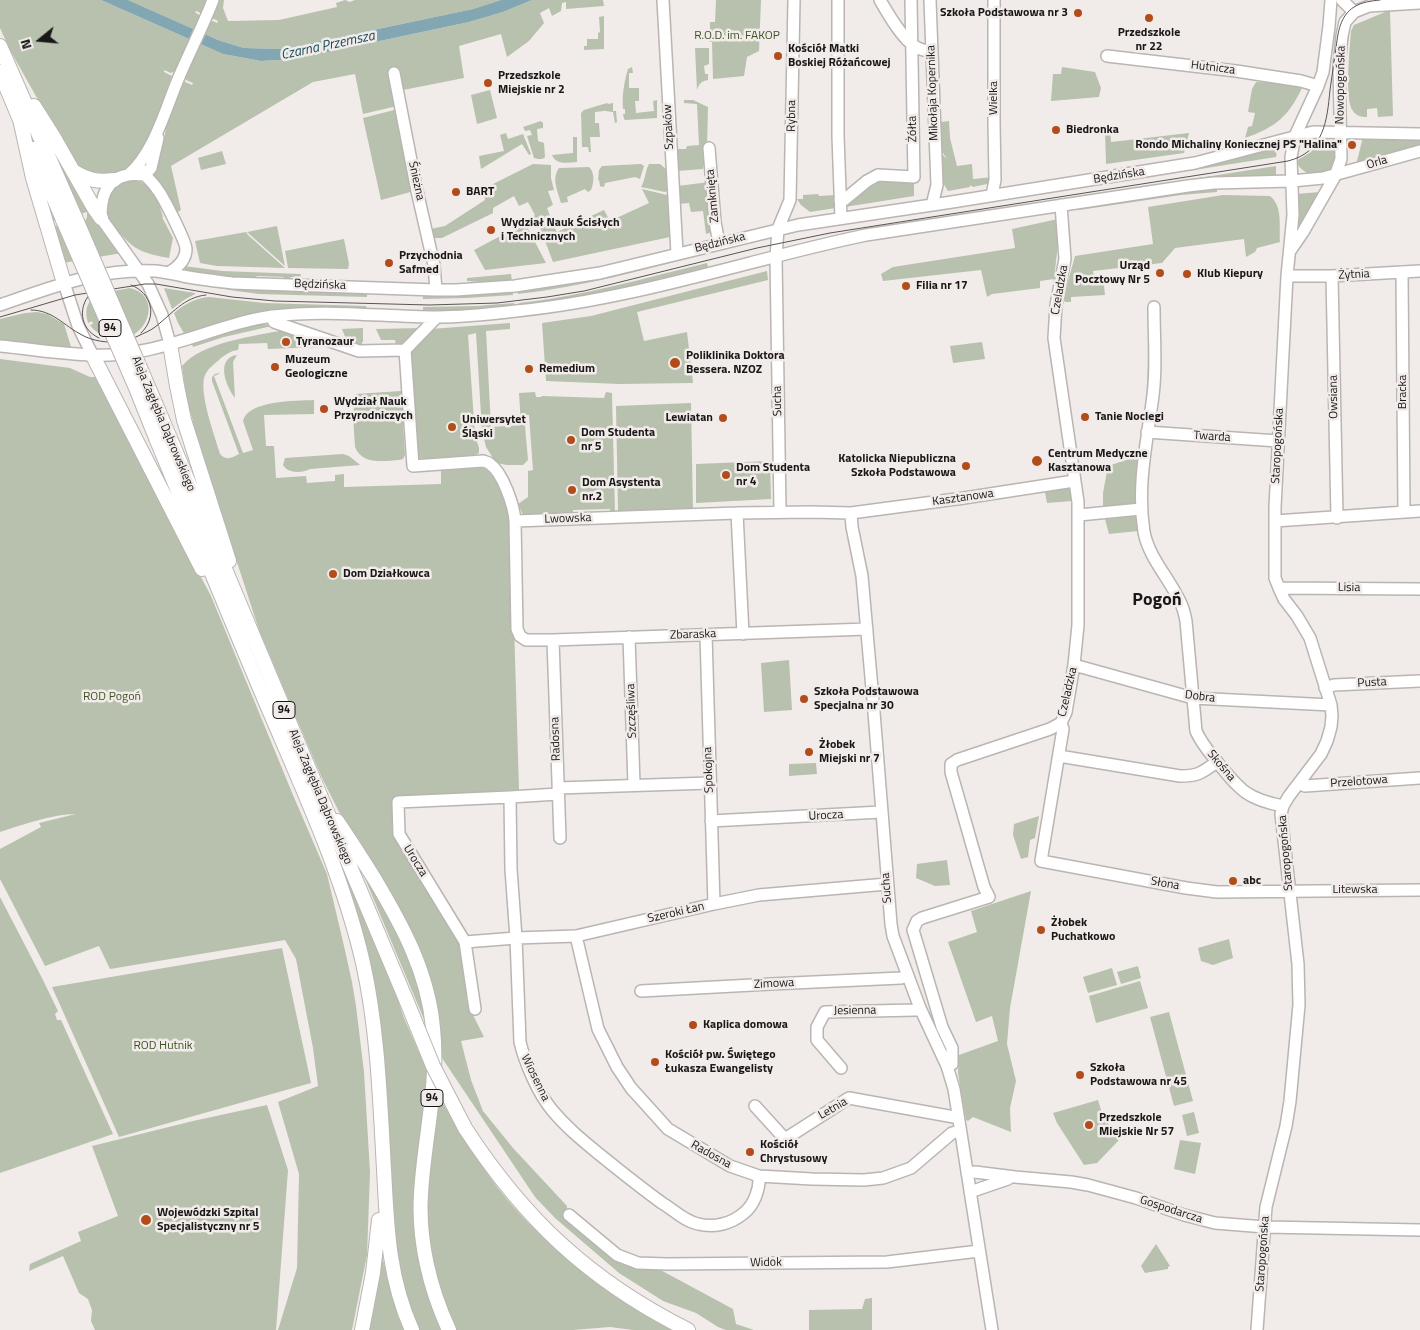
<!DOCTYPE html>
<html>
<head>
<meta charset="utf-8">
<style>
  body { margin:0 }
  #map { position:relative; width:1420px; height:1330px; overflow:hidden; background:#f1ece9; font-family:"Titillium Web",sans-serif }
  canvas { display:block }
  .north { position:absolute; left:15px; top:15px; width:50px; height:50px; -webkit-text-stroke:4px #f1ece9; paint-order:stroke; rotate:253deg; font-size:14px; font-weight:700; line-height:20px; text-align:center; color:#191717 }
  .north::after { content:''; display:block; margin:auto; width:18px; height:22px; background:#191717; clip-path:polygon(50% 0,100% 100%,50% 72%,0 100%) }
</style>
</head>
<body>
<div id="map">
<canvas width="1420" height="1330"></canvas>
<div class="north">N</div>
</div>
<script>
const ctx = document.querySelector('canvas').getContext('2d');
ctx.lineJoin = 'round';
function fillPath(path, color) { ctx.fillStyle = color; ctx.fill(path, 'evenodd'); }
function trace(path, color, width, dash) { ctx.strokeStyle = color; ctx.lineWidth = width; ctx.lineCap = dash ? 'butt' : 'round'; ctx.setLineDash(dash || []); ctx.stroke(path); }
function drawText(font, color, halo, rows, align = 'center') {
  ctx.font = font + ' "Titillium Web",sans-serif'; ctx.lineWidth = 5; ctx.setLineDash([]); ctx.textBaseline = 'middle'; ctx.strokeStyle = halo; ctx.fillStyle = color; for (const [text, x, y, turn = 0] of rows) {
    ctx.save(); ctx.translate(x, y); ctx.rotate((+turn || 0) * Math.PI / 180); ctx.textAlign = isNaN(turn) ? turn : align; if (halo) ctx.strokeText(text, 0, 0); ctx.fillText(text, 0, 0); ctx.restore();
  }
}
fillPath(new Path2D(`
  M0,0H101L223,54L261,61L295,59L469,22L503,12L532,0H603L604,6L566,9V2L562,3L561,11L552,16L549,8L540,13L544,23L529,41L507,57L501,34L459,46L464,78L403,90L393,87L397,106L363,114L355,74L313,82L171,166L181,210L176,213L152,175L157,165L163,145L167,123L183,81L192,85L193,83L186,80L185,76L175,71L171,73L164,70V72L172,76C162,99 151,144 135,161C128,169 117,173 107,174C87,177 81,171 69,155L10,50L0,28Z
  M128,0H207L201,13L196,11L195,12L199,15V17L210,22L213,21L217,23L218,21L212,18L220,0H224L223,8L228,21L279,20L337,7L336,3L345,0L350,2L355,0H501L473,9L283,49L244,48L218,40Z
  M716,0H761L759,51L747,57L744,76L713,79L712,42H710V22H715Z
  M1390,10L1393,116L1378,117L1377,108L1367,109V117C1362,117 1356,116 1353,111C1344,100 1350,47 1351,31L1354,25Z
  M604,16V49L584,50V46H587V39H598V33L600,32L599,17Z
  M695,48H709V64L704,66L705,74H708V80C701,81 699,84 697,90Z
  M632,67L633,73H629V88H639V101H635L636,113L654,111L653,101L657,100V118L625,120L624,119L623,114H625V109H623C622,94 624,83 628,69Z
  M1062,67L1095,72L1101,88L1099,97L1051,101L1053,74H1061Z
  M1256,82L1278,83L1302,88C1288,117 1276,127 1245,138L1248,127L1252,126L1255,113L1248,112L1252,89Z
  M490,90L497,118L477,124L471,95Z
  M684,100H693L708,107L707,148H703L708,162L704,163L703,169L677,171L675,149H686L687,146L699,145L697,104L684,103Z
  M607,103L608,104L613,103V111H616L617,122L615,123L613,112L605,111V110L604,111L595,112V123H599L600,137H590L591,152H589L588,147H582L581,113L584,110Z
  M398,109L414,191L381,200L363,118Z
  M541,121L543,123V128L537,129L538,141L544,143L545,157C543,160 537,159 534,158L527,136L532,135L530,130L525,131L523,127Z
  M949,121L950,138L957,166L972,164L973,179L993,177L992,183L973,187L970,185V187L948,191L943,183L942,154L947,159L941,150V122Z
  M40,124L122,253L63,263L34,168L58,220L53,221L55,225L58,227L85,221L87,217V212L80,214Z
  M1110,129L1111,142L1189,133L1184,153L1106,164L1105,131Z
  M506,133L508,139L523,134L531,154L529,155L522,144L481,169L479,156L504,151L500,135Z
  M1322,136C1332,140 1337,147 1336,157C1335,162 1335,165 1332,168C1321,180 1301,175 1296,161L1311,152Z
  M573,137H577V162C567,163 556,165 552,155L573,153Z
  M1363,137L1420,138V147L1356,165Z
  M1278,146L1276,157L1074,189V187Z
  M222,151L226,164L201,170L198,158Z
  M533,164L551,165V178L554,190L548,191L553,205L547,208L550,216L533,225L530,218L535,215L528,202L519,206L514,196L493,208V213L442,238H433L430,229L445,226L485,200L483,189Z
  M641,164L644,166L640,179L635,177L605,183L604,187L599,186H600L599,180H598L599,170L602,166Z
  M649,164H660L666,169L667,191L665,192L641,187C645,181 645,171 649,164Z
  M1276,166V176L1075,199V197Z
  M589,167C595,172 594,183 591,190L588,192L585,189L567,197L568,202L561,203C558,191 551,179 559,168Z
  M914,177V196L845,207L844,201L872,180Z
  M128,181C150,178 158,198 163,217H162L173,238L169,258C158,256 146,254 136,248C127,242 109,223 107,213C105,206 107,201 110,194C113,187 120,183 128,181Z
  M709,182L713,232L706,234L703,211L691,212L689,203L679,204L678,186Z
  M642,189L667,195L670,237L553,262L539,225L551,220L557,232L604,210L610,221L649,203Z
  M1197,189H1217V192L1181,195L1079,210L1076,208Z
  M1320,192L1296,240V194Z
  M818,194L819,196L835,195L836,208L810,212L801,205L797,199H803V195Z
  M1223,195L1270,196C1283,206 1279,227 1280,242L1257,248L1255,252L1246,257L1244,239L1175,248L1162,263L1093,271L1094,277L1103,276L1105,295L1071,297V302H1065L1063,299L1075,256L1153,244L1148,207Z
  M1058,219L1059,235L1054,279L1040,281V288L992,294L987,297L981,270L883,281L881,274L893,267L1015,248L1012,229Z
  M525,223L546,263L485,270L474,250Z
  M277,226L285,266L247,232Z
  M246,232L248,235L285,268L217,266L200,263L195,241Z
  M344,239L349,264L348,269L288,268L285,251Z
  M704,250L705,254C643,270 582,287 518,294V290Z
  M707,263L708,267L612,291L520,307L519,303C583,296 645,278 707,263Z
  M184,266L222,271L301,274L300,278L291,277L288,280H286L283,277L257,276L254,279L214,276L181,269Z
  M767,271L768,280L637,312L644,341L687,332L693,383L619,384L546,381L542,323L591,316Z
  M511,274L512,282L490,283L467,281V278Z
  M160,278L201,284L367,291V297L259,294L236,291Z
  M130,288C156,294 153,323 133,335L114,291Z
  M164,288L195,293V294L184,300L172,309Z
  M513,290V295L467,298L423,299V294Z
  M90,297L107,337C100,334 95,332 90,325L93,324L92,321L88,323C86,315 85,308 90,301L88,299Z
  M209,297L264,303L366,306L367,310L327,309L185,335L178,323L174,313C185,304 195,298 209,297Z
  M514,303L515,308L450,311H423V307L476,306Z
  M37,312L47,314L64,324L72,350L0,342V319L25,313Z
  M510,323V329L486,331L491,427L521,425L519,393L535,392L536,397H541L542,396L604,398L606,392L612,393L615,513H610V509L573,510V514L523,515L518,504L528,497V471L533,470L529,415H524L528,460L523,465H507L496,463L486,447L482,431L476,333L468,335L475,435L479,448V453L472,456L424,459L418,458L410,353L431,329Z
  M254,324H264L272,326L224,337L193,347L191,342Z
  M363,328V342H362V348L348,344L342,329Z
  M422,328L404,344L396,345L395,340H381L376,329Z
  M284,330L322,343L321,347L268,349L267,343L239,344L238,350C230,351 227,354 221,358C216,363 208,368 205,375C198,392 215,436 220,454C226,461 232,458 239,454L212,381V377L215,374L219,373V374L214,376L243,453L253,450L243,421C248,400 296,401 314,400V414L264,415L266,446H274L276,478L306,476L307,483L335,481V475L344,474V487L441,484V470L481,466L489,472L499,485L506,501L510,534L514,624L519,790L394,797L396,838L433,902L461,943L467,1003L484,1037L461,1041L471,1080L483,1111L513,1148L567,1206V1218L609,1257L633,1265L653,1266L733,1309L736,1324L754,1330H726L718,1327L696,1313L663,1301L619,1273L555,1218L535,1197L442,1058L436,1005L322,778L289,701L259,630L222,516L207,479L190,425L193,421L187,402L182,366C202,342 255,336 284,330Z
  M982,342L985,359L953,363L950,346Z
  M237,355L233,362L235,398C226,387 215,358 237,355Z
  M0,359L70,368L90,377H95L211,596L293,795L327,874L344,946L352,982L356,1006L364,1072L370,1172L367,1255L352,1330H278L297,1268L299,1174L278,1102L318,1086L313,1048L296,959L285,940L110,969L99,946L45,966L0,879V849L41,827L39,823L76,814C54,814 21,825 0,832Z
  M401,391L405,455L403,459L399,460C383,461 362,465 355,447L353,415L356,394Z
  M691,403L693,511L618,512L616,406Z
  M343,454L349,456L359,464L360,465L310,469C302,473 288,474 283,465L285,458Z
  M1138,456L1136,472V503L1103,507V493L1108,466Z
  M770,461L771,499L696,503V464Z
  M1067,488L1071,490L1072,501L1047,503L1045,492Z
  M1136,516L1137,517L1138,531L1109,534L1105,519Z
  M223,587L229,589L391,979L404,1018L430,1077L418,1181L442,1330H417L396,1269L371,975Z
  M789,660L792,710L764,712L761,663Z
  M816,763L817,774L789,776V764Z
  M1039,816L1035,838L1030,840L1028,857L1021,859L1013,835L1014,824Z
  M947,860L950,885L935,886L916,878L917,864Z
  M361,869L386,906L416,966L428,1029Z
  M1031,891L1010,1008L1007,1044L1016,1081L1010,1108L1011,1132L973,1117L968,1121L966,1120L958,1073L959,1055L998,1041L992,1016L976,1022L948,942L977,932L971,911Z
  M0,897L42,978L58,1011L55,1014L57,1020H61L113,1134L0,1173Z
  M1229,939L1233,958L1213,965L1201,961L1198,948Z
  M282,948L311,1083L119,1137L52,987Z
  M1138,966L1141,978L1121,984L1117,972Z
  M1112,968L1117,985L1088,993L1083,977Z
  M1140,981L1148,1008L1096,1023L1089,996Z
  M1169,1012L1193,1101L1174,1106L1150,1017Z
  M438,1095C463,1136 487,1179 520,1214C544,1240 572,1265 600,1285C623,1303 650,1316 676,1330H633L610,1327L573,1330H453L433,1272L426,1219L427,1183Z
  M1098,1100L1102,1113L1119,1140L1097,1163L1084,1165L1057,1123L1053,1113Z
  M267,1105L288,1170L276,1330H95L91,1321L92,1310L88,1299L79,1293L63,1256L29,1271L30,1264L81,1241L78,1232L118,1216L92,1146L193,1121Z
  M1194,1112L1199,1133L1187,1136L1182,1115Z
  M1180,1140L1201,1143L1195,1174L1174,1169Z
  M1156,1244L1170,1266L1168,1267V1269L1145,1273L1141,1266Z
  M381,1252L398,1317L405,1330H365Z
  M872,1298V1330H809V1310L862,1309L865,1299Z`), '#b7c1ad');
fillPath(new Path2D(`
  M101,0H128L218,40L244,48L283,49L473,9L501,0H532L503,12L469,22L295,59L261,61L223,54Z`), '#82a7b3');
const minor = new Path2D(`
  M663,0L677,253
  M838,0V136L841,218
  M880,0C888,14 903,40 916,47C921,50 927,51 932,51
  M930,0L937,185L932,205
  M1342,0L1354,12
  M1107,56L1236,71L1301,81L1318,86
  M394,73L417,191L434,265L436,290
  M709,148L715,222L719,243
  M142,170C146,178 153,182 157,189C163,196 186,242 186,249C186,261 177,268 168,273
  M128,175C154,154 166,107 179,77C190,51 203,26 213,0
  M145,175C140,175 134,174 128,175C105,179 101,198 101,218L148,284L162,315L170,344
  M145,175L151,168L158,138
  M992,195L995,180L994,122V0
  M840,200H844L867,181L878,175L914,177L911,0
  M1290,251L1303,232L1335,176L1341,159L1339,67L1342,36L1345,22L1354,12L1369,6L1420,3
  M1402,272L1404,512
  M1287,276H1332L1420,271
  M1332,276L1337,518
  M64,283L78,326L93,356
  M0,305C53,287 99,268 156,271C165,272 174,274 183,276C199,279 216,281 232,283L436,290H456L515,286L600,273L798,225L952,202L1195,163L1313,132L1420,134
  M1154,307C1154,339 1157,371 1152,403C1146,446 1137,488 1144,532C1149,559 1172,581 1182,606C1184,611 1185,616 1186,621L1196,731C1201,743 1209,752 1218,763C1240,790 1247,799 1283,806
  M271,316L274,322L359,351L405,350L437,317
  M0,346C31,349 62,354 92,355C108,356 125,354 141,351C186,343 228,322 273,316C328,309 383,317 437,317C463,317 490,314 516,311C596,303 673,283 750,263C789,253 827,243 866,235L1188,186L1214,183L1292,181L1323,178L1420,151
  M405,350L413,466L483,461C486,462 488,462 490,464C503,473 514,506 515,521L517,629L520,636L526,640H553L867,629
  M1147,432L1278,441
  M780,512L776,257L778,229L790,200L794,0
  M737,513L743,634
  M851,513L852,527L862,576L873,700L891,924L893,936L920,1008L947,1066L954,1089L992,1330
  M1079,515L1141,509
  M515,521L737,513L811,512L851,513L964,498L1074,481
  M1275,521L1420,511
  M1279,588L1420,589
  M706,635L714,904
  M629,637L634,784
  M553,640L560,838
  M1074,665L1193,698L1331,705
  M1325,688L1334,685L1420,681
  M1061,723L1063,729L1041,861L1186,888L1217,892L1420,890
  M1059,756L1180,776C1200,776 1202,772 1217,762
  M1299,783L1305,786L1420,778
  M558,788L710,783
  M510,797L511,869L516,938L520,1042C525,1063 538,1093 552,1110C566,1127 582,1140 599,1154C620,1171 640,1187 662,1203C674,1210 684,1221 698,1224C714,1228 731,1224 744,1213C754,1205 760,1189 759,1176
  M711,821L881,812
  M576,936L598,1029L617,1067L631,1088L668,1129L730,1166L759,1176L812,1179L864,1180L883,1178L911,1168L952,1133L960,1131
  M465,942L516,938L576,936L714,904L759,895L887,884
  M641,991L771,984L901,978L908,976
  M475,1009L465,942L399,834L398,802L510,797L558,794
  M947,1066L952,1064V1048L942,1027L913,930L917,921L922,918L989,897L984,887L951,772V764L957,760L1050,729L1061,723L1066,712L1074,665L1078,625V502L1054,338L1056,305L1065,259L1061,205
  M841,1068L817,1040V1027L825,1012L916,1010L920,1008
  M755,1106L785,1139L849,1098L954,1117L958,1116
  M967,1173L975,1172L1015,1177L1071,1182L1088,1185L1136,1198L1184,1215L1215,1223L1265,1227L1420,1230
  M970,1192L1008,1179
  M569,1215L617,1255L638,1263L667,1264L887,1262L979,1251
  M1257,1330L1266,1207L1286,1126L1290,1101L1299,1005L1298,964L1281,814L1283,806L1289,796L1321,754L1327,741L1331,727L1332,716L1331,705L1310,638L1297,616L1284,599L1279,588L1275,578V507L1287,276L1293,215L1291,157L1295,136L1318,86L1323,72L1329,26L1331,0`);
const major = new Path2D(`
  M0,46L75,217
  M0,72L23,127
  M34,106L53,136L94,208L101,218
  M20,119L33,178L64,283
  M33,149L63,220
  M73,171C87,180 97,182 114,180
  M170,344L177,386L184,420L229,561
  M93,356L202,569
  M159,412L407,1002
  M156,438C194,529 231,621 270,712C305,794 343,876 363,963C378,1030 380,1100 384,1169C387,1225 388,1277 412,1330
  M337,821C350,840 362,859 374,878C402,925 428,972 433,1028C439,1084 424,1139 421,1194C418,1240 430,1289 449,1330
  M465,1128C524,1219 590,1281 688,1330
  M362,1330L373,1273L379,1220`);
trace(minor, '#b9b5b2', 14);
trace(major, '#b9b5b2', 16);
trace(minor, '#fff', 11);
trace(major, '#fff', 14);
trace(new Path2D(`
  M131,285C152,293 158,317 141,333
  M93,291C77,305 79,329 99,338
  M31,310C53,310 64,326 82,335C92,341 108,343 120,342C126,342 132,339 138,336C144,333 150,331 155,327C172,314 184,297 206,295
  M0,317L75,295L145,284H156L232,297L275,301L429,305L497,303L547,297L584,291L757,248L830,233L1288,161C1324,152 1327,121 1330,90C1332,76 1334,62 1336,48C1338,32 1340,16 1354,7C1362,2 1371,1 1380,0`), '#585554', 1);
const majorBridge = new Path2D(`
  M75,217L159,412
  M63,220L136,388L156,438
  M407,1002L433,1066L465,1128`);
trace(majorBridge, '#b9b5b2', 16, []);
trace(majorBridge, '#fff', 14);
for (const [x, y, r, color] of [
  [1078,13,5,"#b24d1b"],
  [1149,18,5,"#b24d1b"],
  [778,56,5,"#b24d1b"],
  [488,83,5,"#b24d1b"],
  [1056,130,5,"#b24d1b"],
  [1352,145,5,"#b24d1b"],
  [456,192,5,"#b24d1b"],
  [491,230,5,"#b24d1b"],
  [389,263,5,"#b24d1b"],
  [1160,273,5,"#b24d1b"],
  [1187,274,5,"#b24d1b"],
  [906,286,5,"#b24d1b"],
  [286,342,5,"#b24d1b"],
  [675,363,6,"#b24d1b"],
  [275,367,5,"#b24d1b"],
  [529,369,5,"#b24d1b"],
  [324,409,5,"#b24d1b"],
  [1085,417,5,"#b24d1b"],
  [723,418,5,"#b24d1b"],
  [452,427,5,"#b24d1b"],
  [571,440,5,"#b24d1b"],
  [1037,461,6,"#b24d1b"],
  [966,466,5,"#b24d1b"],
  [726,475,5,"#b24d1b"],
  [572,490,5,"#b24d1b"],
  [333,574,5,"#b24d1b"],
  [804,699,5,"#b24d1b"],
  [809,752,5,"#b24d1b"],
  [1233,881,5,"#b24d1b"],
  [1041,930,5,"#b24d1b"],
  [693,1025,5,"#b24d1b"],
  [655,1062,5,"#b24d1b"],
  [1080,1075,5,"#b24d1b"],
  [1089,1125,5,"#b24d1b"],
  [750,1152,5,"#b24d1b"],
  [146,1220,6,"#b24d1b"]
]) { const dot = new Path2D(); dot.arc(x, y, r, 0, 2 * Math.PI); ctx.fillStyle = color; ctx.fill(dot); trace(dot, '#f1ece9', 2); }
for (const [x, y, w] of [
  [110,328,22],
  [284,710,22],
  [432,1098,22]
]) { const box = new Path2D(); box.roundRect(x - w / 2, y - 8.5, w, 17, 4); ctx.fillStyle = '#f1ece9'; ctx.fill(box); trace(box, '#191717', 1); }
drawText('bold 11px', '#191717', null, [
  ["94",110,328],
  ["94",284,710],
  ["94",432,1098]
]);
drawText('bold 12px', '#191717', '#f1ece9', [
  ["Szkoła Podstawowa nr 3",1068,13,"right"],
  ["Przedszkole",1149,33,"center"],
  ["nr 22",1149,47,"center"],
  ["Kościół Matki",788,49],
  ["Boskiej Różańcowej",788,63],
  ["Przedszkole",498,76],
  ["Miejskie nr 2",498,90],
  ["Biedronka",1066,130],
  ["Rondo Michaliny Koniecznej PS \"Halina\"",1342,145,"right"],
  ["BART",466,192],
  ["Wydział Nauk Ścisłych",501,223],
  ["i Technicznych",501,237],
  ["Przychodnia",399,256],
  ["Safmed",399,270],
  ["Urząd",1150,266,"right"],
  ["Pocztowy Nr 5",1150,280,"right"],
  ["Klub Kiepury",1197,274],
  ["Filia nr 17",916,286],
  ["Tyranozaur",296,342],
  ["Poliklinika Doktora",686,356],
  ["Bessera. NZOZ",686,370],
  ["Muzeum",285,360],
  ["Geologiczne",285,374],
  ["Remedium",539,369],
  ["Wydział Nauk",334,402],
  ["Przyrodniczych",334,416],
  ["Tanie Noclegi",1095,417],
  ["Lewiatan",713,418,"right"],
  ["Uniwersytet",462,420],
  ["Śląski",462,434],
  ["Dom Studenta",581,433],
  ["nr 5",581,447],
  ["Centrum Medyczne",1048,454],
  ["Kasztanowa",1048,468],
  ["Katolicka Niepubliczna",956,459,"right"],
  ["Szkoła Podstawowa",956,473,"right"],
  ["Dom Studenta",736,468],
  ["nr 4",736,482],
  ["Dom Asystenta",582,483],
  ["nr.2",582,497],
  ["Dom Działkowca",343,574],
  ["Szkoła Podstawowa",814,692],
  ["Specjalna nr 30",814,706],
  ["Żłobek",819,745],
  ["Miejski nr 7",819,759],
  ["abc",1243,881],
  ["Żłobek",1051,923],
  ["Puchatkowo",1051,937],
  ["Kaplica domowa",703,1025],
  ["Kościół pw. Świętego",665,1055],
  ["Łukasza Ewangelisty",665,1069],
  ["Szkoła",1090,1068],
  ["Podstawowa nr 45",1090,1082],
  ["Przedszkole",1099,1118],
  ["Miejskie Nr 57",1099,1132],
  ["Kościół",760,1145],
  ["Chrystusowy",760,1159],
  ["Wojewódzki Szpital",157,1213],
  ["Specjalistyczny nr 5",157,1227]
], 'left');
drawText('12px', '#3e5224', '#f1ece9', [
  ["R.O.D. im. FAKOP",737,36],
  ["ROD Pogoń",112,697],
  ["ROD Hutnik",163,1046]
]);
drawText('12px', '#191717', '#f1ece9', [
  ["Hutnicza",1213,68,7],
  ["Nowopogońska",1341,85,-89],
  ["Mikołaja Kopernika",933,93,-92],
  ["Wielka",994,98,-90],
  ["Rybna",792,116,-89],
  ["Szpaków",669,127,-93],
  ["Żółta",913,129,-91],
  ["Orla",1377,163,-16],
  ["Będzińska",1119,176,-9],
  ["Śnieżna",416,181,78],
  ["Zamknięta",713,196,-95],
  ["Będzińska",720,243,-14],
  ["Żytnia",1354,275,-3],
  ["Będzińska",320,285,2],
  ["Czeladzka",1060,290,-80],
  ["Bracka",1403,392,-90],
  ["Owsiana",1334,397,-91],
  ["Sucha",778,401,-91],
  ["Aleja Zagłębia Dąbrowskiego",163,424,67],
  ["Twarda",1212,437,4],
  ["Staropogońska",1278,446,-87],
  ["Kasztanowa",963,498,-8],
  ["Lwowska",568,519,-2],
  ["Lisia",1349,588,1],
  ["Zbaraska",693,635,-2],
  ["Pusta",1372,683,-3],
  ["Czeladzka",1068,692,-77],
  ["Dobra",1200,697,7],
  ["Szczęśliwa",632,711,-92],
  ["Radosna",556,739,-92],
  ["Skośna",1221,766,50],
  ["Spokojna",709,770,-92],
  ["Przelotowa",1359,782,-4],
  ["Aleja Zagłębia Dąbrowskiego",320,797,67],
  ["Urocza",826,816,-3],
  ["Staropogońska",1286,853,-95],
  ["Urocza",415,861,58],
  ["Słona",1165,884,10],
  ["Sucha",887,888,-94],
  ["Litewska",1355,890],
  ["Szeroki Łan",676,913,-13],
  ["Zimowa",774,984,-3],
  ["Jesienna",855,1011,-1],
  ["Wiosenna",535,1078,64],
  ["Letnia",833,1109,-30],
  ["Radosna",711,1155,29],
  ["Gospodarcza",1171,1210,18],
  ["Staropogońska",1263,1254,-86],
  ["Widok",766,1263,-1]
]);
drawText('italic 14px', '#184c5b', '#f1ece9', [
  ["Czarna Przemsza",328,46,-12]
]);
drawText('bold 18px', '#191717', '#f1ece9', [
  ["Pogoń",1157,601]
]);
</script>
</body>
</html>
